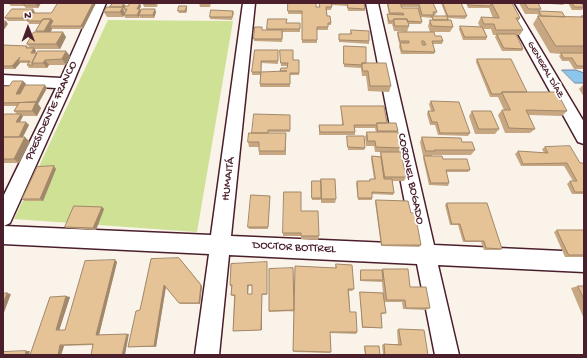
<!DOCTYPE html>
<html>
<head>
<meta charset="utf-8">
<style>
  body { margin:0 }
  #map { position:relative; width:587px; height:358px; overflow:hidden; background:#faf3ea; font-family:"Gochi Hand",sans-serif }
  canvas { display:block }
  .frame { position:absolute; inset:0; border:4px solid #4a1f2b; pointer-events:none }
  .north { position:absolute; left:8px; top:8px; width:40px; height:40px; -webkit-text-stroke:3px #fff; paint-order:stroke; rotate:359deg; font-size:11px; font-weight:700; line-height:16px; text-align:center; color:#4a1f2b }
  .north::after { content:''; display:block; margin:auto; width:14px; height:18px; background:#4a1f2b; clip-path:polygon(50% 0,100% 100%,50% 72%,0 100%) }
</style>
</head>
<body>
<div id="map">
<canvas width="587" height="358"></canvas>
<div class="frame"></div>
<div class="north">N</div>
</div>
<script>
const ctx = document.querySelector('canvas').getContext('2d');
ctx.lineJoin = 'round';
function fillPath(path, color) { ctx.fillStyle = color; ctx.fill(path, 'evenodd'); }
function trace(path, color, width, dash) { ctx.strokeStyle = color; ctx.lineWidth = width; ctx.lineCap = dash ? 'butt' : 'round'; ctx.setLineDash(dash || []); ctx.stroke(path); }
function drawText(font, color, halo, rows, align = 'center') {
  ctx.font = font + ' "Gochi Hand",sans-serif'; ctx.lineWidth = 3.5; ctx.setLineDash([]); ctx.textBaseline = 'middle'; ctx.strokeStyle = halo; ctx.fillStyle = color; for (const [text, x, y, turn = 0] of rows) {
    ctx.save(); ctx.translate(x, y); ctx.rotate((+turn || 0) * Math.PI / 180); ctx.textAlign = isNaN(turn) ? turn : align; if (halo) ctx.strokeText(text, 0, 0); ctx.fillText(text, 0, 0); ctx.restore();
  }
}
fillPath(new Path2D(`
  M108,20L233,21L197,232L14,219Z`), '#cfe195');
const water = new Path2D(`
  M562,70H576L584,73V83H575Z`);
fillPath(water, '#8cc6ec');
trace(water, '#72839f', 1);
const minor = new Path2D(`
  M94,3H106L73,83L10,223L4,226L211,235L243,3H255L231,236L413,244L366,3H378L434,245L584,252V272L438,265L459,355H435L417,264L229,255L219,355H195L209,254L3,244V197L56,88L3,85V75L61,78Z
  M501,3H513L584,122V144L578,142Z`);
trace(minor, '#4a1f2b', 3);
fillPath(minor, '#fff');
fillPath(new Path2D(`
  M8,3H41L38,8H26L24,6H11Z
  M42,3H52V4Z
  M96,3L83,29H52L51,32L66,37L60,49H35L36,51L35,53L70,56L66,65H49L47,68H29L27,65L28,63H20L15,69H3V45L27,46L30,48L27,44L36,32V31L40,24H29L28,21H8L5,18L35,12L34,13H51Z
  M112,3H127L126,4H124L125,6L123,9L125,13L123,17H107L104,12L110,7Z
  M130,3H158L157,7H144L143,4H140L141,6L140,9L141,11L156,12L154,18H140L139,16V18H125L124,15L126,12H125L124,9L128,6Z
  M199,3H211L210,7H200Z
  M288,3L316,7H319V3H364L365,9V11H348L347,6L332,5L331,10H327V16L331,23V25H328V30H317V43H302V14H288Z
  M387,3H433L437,12L435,15H434V16H446L441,3H461L467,16L465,19L448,18L453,27L450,32H430L428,26L430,20H432V18L421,17L422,22L421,24H408L409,26L407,32L394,31L392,24H388L387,17V14H389L387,5ZM402,7H418V8H402Z
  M466,3H512L520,18L518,21L523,30L520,35H516L523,49L522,51H502L495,37L496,35H493L491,29H484L487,37L486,40H463L459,29L460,26L480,27L478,23L481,17L493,18L489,8H468Z
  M519,3H565L563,5L538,3L541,9L539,11L565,17H580L582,15H584V69H574L569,61H562L559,56L561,54L550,53L533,24L538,16H539L537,14H525Z
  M568,3H584V10L583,9L582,10H572Z
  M187,6V9L186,13H179L178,11Z
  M233,11L234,13L232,20L210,19V17Z
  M268,19L287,23H300V32H283L282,42L254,41V39L262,27V30H267Z
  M351,30L369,41V44L339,42V34H350Z
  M398,32L435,36L443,41L442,44H433L435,52L434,54H401L399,46L400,43H399L397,34Z
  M344,46L366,63L391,86L389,92L368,91L366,76H362L361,68L344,67Z
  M255,50H278V64L262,63L261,72H280L287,68V66H281L280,50L293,60H299V75H290V87H260V75H252V72Z
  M477,59L527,92L567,111L562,116L529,115L535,129L530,133H505L498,115L502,110H504L498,97H490L476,62Z
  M23,81L26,84L20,94L47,88L38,104L41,108L37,116H23L20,122L29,125L23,137L30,142L19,163H3V117L17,114L14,111L17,106H3V86H9Z
  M584,84V97L579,89Z
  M431,101L470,133L468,136L438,135L435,125H430L427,114L428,111H431L429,104Z
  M341,106L387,123L398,131V132L401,148L399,152L406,177L404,181H392L394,193L393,195L372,194V200H358L356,183L357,181H369L370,179H374L371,159L372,156L380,157L381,152H375L374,146H366L365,137L367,132H376L375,128H355V135H319V125H342L341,108Z
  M472,111L499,129L495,134H475L469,116Z
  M290,115V132H269L268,133H286V155H259V147H249L248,142L252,133Z
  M347,136L365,148L364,150H348L347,139Z
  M422,137L462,142L475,150L471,155H432V156H423L420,142Z
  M545,147L580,163H584V194H572L567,184L570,181H573L564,166H521L515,154L518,151L544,153L542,149Z
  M424,156L443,159L470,170L468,172H446L449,183L448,186L429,185L423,158Z
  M56,169L43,201H25L22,199Z
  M321,179L336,199L335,203H321V200H312L311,183L321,181Z
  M270,196L268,229H249L248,227Z
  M376,200L411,213L421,245L419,247L381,246L375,202Z
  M447,203L502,249L499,250H484L481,242H463L458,225H450L445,205Z
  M104,209L96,230L67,228L65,227Z
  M301,211L319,236L318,240L301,239V236H283V233Z
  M557,230H584V257H565L554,232Z
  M151,259L202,286L200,304H181L179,303L166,287L156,347H128L140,310Z
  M115,260L117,262L99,335L129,334L93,345L64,346L61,355H30L70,297L59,330H65Z
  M267,262V295H262V330L234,331H233L234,296H232L231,295V287L230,285ZM249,286H252V294H248Z
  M336,264L354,289L352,291H349L350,312L357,332L356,334L330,333L331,352L330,353L293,352L295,266L335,268Z
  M293,268L294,311L269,312V311Z
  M383,269L410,287L430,308L426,310L403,309L402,302H384L386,313L384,314H381L382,328H362L360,293V292L383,293L382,282L360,281V271L361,270H382Z
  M578,286H584V319L571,288Z
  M399,329L428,355H383L382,345L384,344H398L397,330Z
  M364,346H365L380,355H365Z`), '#c6a782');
fillPath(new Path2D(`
  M37,3H41L38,8L36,5Z
  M93,3H96L83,29L81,26Z
  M124,3L125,6L123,9L125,13L123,17L120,12L121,9Z
  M140,3L141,6L138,12L137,9Z
  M187,6V9L186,13L185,11Z
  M33,9L35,12L29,21L27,18Z
  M140,9L141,12L139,15V18L137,15Z
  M155,9L156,12L154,18L153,15Z
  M51,19L55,24L50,26L52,29L48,37L44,31Z
  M6,21L8,24L3,31V25Z
  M63,32L66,37L60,49L56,44Z
  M34,48L36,51L33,56L31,53Z
  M66,51L70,56L66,65L62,59Z
  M20,57L18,61L20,63L15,69L12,66Z
  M45,60L49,65L47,68L43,63Z
  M23,81L26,84L18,97L16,94Z
  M45,85L47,88L38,104L41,108L37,116L32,111L35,103Z
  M21,114L23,116L18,125L16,122Z
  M26,122L29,125L20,142L18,139Z
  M25,137L30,142L19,163L14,159Z
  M54,166L56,169L43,201L40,199Z
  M102,207L104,209L96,230L93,228Z
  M180,259L202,286L200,304L199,303Z
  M115,260L117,262L99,335H96Z
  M164,285L166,286L156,347L154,346Z
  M7,293L11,294L3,315V304Z
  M262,294V330H261Z
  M66,296L70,297L59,331L56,330Z
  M127,334H129L125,355H122Z
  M60,345L64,346L61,355H58Z
  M26,351H30L29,355H25Z`), '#a1886a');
const building = new Path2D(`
  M26,3H37L36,5H24Z
  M58,3H93L81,26H50L53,21L51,19H43L42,21H27L32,13H51Z
  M113,3H124L122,7H110Z
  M130,3H140L137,9H140L137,15H124L127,9H124L125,6H128Z
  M143,3H156L155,4H143Z
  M288,3H316V7H320L319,3H331L332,7H326L327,16H330L331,23H328V27H317V40H302V11H288Z
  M348,3H364L365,9L348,8Z
  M388,3H400L402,8H418L422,22L407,21V19H394L393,21H389L387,14L404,15L403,13H390Z
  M402,3H433L437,12H433L434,15H422L419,4H402Z
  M443,3H461L467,16H448Z
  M468,3H492L490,6L469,5Z
  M492,3H512L520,18H516L523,30H496L494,24H484L481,17L499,18Z
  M525,3H538L541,9H529Z
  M572,3H581L584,7H575Z
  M179,6H187L185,11H178Z
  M107,7H123L120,12H104Z
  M12,9H33L27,18H5Z
  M142,9H155L153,15H139Z
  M211,10L233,11L232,17H210Z
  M539,11L562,12L565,17L542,16Z
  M432,16H447L448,20H434Z
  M538,16L584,17V46H556Z
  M43,19H51L44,31H36Z
  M268,19H287L286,23H300V29H267Z
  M394,19H407L409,26H395Z
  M430,20H451L453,27L432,26Z
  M3,21H6L3,25Z
  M460,26L482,27L487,37H465Z
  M255,27H262V30H282V39H254Z
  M351,30L369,31V41L339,40V34H351Z
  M34,32H63L56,44H27Z
  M398,32H434L435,36H441L443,41H432L435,52L402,51L400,43H409V41H400ZM422,41H424L426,45H423Z
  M497,34H516L523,49L504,48Z
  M3,45L27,46L26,48H34L31,53H37L32,63L33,65H27L30,61H18L20,57L12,66H3Z
  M344,46L366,47V63H362V65L344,64Z
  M255,50H278V61H261V72H252Z
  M280,50H293V60H299V73H290V84H260L261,72L287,71H280L281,68H287L288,63H281Z
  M38,51H66L62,59L45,60L43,63H32Z
  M561,53H584V66H577L572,58H564Z
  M477,59H511L527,92H502L500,94H492Z
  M362,63H386L391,86H370L368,71H363Z
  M13,81H23L16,94H20L25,85H45L36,102L3,103V86H9Z
  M502,92H557L567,111L526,110L535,129L509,128L502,110H510Z
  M431,101L459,102L470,133H440L437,122H432L428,111H434Z
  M36,102L32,111H14L19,103Z
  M341,106H384L387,123H377L376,125H354L355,132H320L319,125H343Z
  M472,111H491L499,129H479Z
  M5,114H21L16,122H26L19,137H3V117Z
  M254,114L290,115V130H268V133H252Z
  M377,123H396L398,131H378Z
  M367,132H398L401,148L376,147L375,141H368Z
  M249,133H286L285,151H259V142H248Z
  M347,136H364L365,148L348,147Z
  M3,137H25L14,159H3Z
  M422,137L461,138L462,142H472L475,150H434L435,151H426Z
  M570,146L580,163H584V192H575L570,181H577L567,163L523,164L518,151L548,153L545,147Z
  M381,152H401L406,177H385Z
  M372,156L381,157L384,179H392L394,193L372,192V198H358L357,181H370V179H375Z
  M424,156H442L443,159H467L470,170H446L449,183H431Z
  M54,166L40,199H22L37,167Z
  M321,179H335L336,199H322Z
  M312,181H321V198H312Z
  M284,192H301V211H318L319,236H301V233H283Z
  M251,195L270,196L268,227H248Z
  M376,200L408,201L411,213H415L421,245H382Z
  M447,203H487L502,249L486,248L484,241H465L460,224H452Z
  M74,206L102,207L93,228L65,227Z
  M557,230H584V255H569Z
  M179,258L201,285L199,303H179L164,285L154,346L128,347L136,311L140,310L151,259Z
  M115,260L96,335L127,334L122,355H91L93,344L60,345L58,355H30L50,297L66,296L56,330H65L85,261Z
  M267,262V294H262L261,330L233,331L235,295H231L232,285H230L231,264ZM248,285H252V294H248Z
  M336,264L352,265L354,289H348L350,312H356L357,332H330L331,352L293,351L295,266L336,268Z
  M293,268L294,310L269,311V269Z
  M383,269H408L410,287H426L430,308H406L405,300H387Z
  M361,270H382L383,280H361Z
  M578,286H584V299Z
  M360,292L383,293L386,313H381L382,328L363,327Z
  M7,293L3,304V294Z
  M399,329L424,330L428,355H385L384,344L401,345Z
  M365,346H379L380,355H366Z
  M26,351L25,355H3V352Z`);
fillPath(building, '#e6c297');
trace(building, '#a1886a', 1);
drawText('10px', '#4a1f2b', '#fff', [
  ["GENERAL DÍAZ",545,70,60]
]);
drawText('12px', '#4a1f2b', '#fff', [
  ["PRESIDENTE FRANCO",52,111,-65],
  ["HUMAITÁ",229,179,-83],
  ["CORONEL BOGADO",410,179,78],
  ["DOCTOR BOTTREL",294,248,3]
]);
</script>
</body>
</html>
